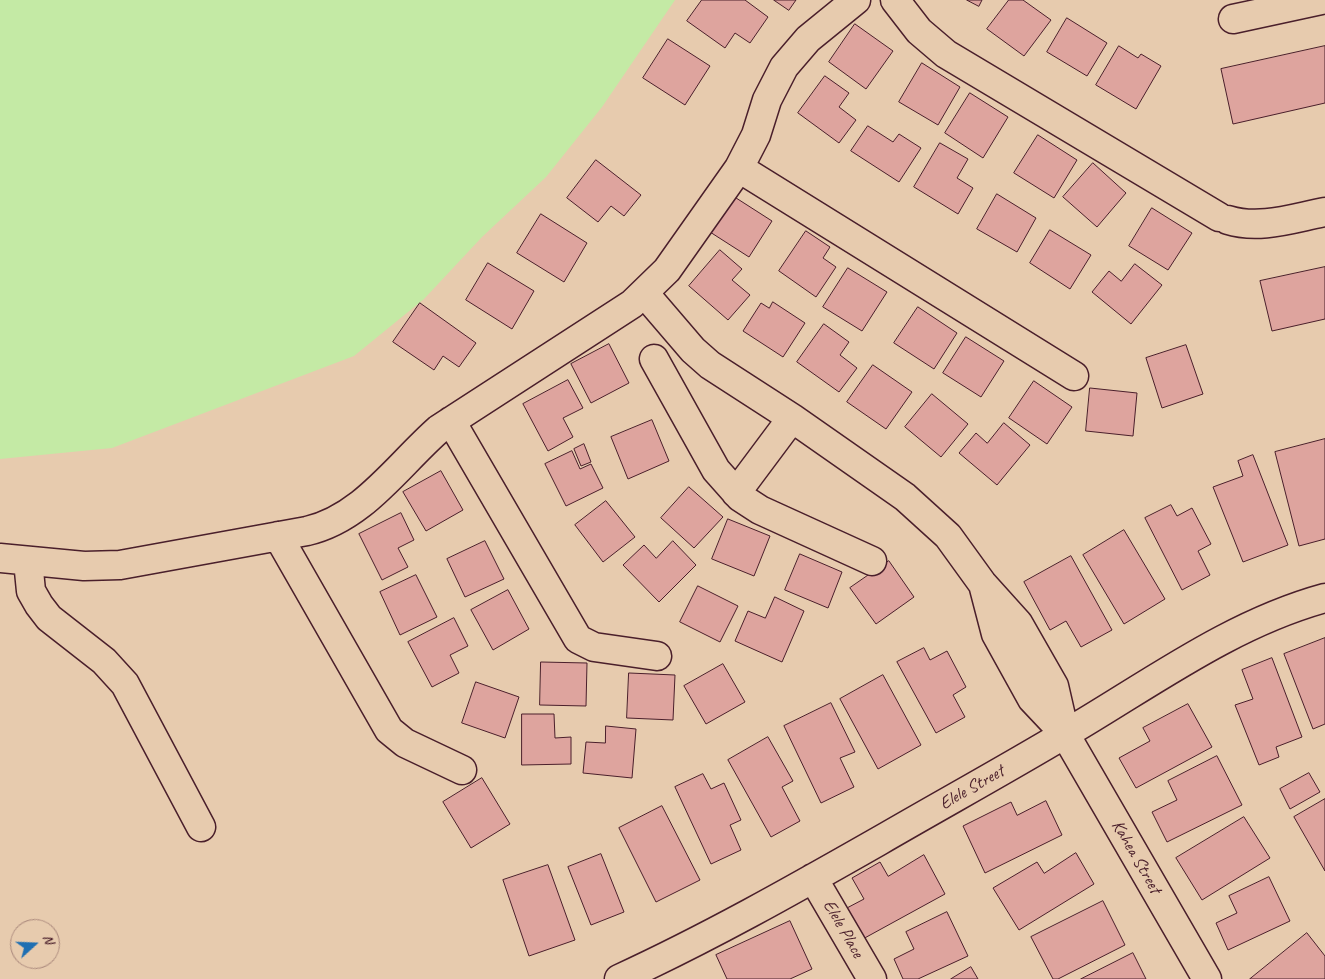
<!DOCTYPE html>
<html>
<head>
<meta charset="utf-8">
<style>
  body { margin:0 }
  #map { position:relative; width:1325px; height:979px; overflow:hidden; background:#e7cbae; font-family:Caveat,sans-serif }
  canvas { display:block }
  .north { position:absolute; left:10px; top:919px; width:50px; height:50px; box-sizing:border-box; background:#e7cbae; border:1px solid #a8867a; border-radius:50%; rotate:70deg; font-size:14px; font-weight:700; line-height:20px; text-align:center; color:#4a1f2b }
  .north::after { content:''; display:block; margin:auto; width:18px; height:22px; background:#1f6fb2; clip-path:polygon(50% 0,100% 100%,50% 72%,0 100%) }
</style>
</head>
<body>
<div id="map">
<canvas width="1325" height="979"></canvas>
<div class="north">N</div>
</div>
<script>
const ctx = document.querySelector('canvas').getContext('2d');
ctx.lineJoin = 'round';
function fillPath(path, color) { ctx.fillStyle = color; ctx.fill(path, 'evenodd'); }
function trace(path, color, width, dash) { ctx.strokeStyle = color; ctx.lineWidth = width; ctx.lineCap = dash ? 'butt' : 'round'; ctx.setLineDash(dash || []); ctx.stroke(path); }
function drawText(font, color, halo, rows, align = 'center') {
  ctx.font = font + ' Caveat,sans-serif'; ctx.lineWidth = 4; ctx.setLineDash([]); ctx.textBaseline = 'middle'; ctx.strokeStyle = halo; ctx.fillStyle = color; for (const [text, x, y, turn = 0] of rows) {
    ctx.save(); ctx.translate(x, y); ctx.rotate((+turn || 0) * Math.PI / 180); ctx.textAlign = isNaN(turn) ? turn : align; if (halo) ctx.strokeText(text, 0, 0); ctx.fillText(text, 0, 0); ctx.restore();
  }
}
fillPath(new Path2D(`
  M0,0H675L602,107L546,177L482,237L424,299L354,356L112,448L0,459Z`), '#c4eaa5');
const building = new Path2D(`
  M702,0H745L768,17L750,43L735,33L725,48L687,21Z
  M774,0H796L789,10Z
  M967,0H982L979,6Z
  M1009,0H1023L1051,20L1024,56L987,29Z
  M1067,18L1107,43L1087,76L1047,52Z
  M855,24L893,51L866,89L829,62Z
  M668,39L710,66L685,105L643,78Z
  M1119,46L1138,58L1141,54L1161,66L1136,109L1096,85Z
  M1325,46V103L1233,124L1221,69Z
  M922,63L960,87L938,125L899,102Z
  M825,76L849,93L839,107L856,120L839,143L798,113Z
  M970,93L1008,117L983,158L945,133Z
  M868,126L893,142L899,134L921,148L899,182L851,151Z
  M1038,135L1077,160L1054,198L1014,173Z
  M940,143L968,159L957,178L973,188L958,214L914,187Z
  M596,160L641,195L624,216L611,206L598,222L567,198Z
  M1093,163L1126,193L1097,227L1063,197Z
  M997,194L1036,218L1017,252L977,229Z
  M733,196L772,221L749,257L710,232Z
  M1152,208L1192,233L1168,270L1129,246Z
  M541,214L587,243L564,282L517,253Z
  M1050,230L1091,255L1070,289L1030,263Z
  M806,231L830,247L823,258L836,267L816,297L779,271Z
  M720,250L742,269L732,280L750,295L728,320L689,286Z
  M488,263L534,291L512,329L466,300Z
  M1135,264L1162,285L1131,324L1092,292L1109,271L1121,281Z
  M1325,267V319L1272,331L1260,281Z
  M848,268L887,292L862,331L823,307Z
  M773,302L805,323L783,357L743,331L761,303L769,308Z
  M420,303L476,343L459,367L443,356L434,370L393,342Z
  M918,307L957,333L934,369L894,343Z
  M824,324L849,342L840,355L857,368L839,392L797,362Z
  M966,337L1004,361L981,397L943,373Z
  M609,344L629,383L591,403L571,364Z
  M1186,345L1203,394L1162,408L1146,358Z
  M873,365L912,392L886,429L847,402Z
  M568,380L583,408L563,418L573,437L548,451L523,404Z
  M1034,381L1072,407L1047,444L1009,418Z
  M1090,388L1137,393L1133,436L1086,431Z
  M932,394L968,424L941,457L905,427Z
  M652,420L669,461L628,479L611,437Z
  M1004,423L1030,445L997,485L959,453L976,433L987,443Z
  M1325,439V539L1299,546L1275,452Z
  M584,444L591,462L581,466L574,449Z
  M572,451L580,469L591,464L603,488L566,506L545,464Z
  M1253,455L1288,545L1243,562L1213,487L1243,476L1238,461Z
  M441,471L463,510L426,531L403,492Z
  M689,487L723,517L694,548L661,518Z
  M606,501L635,537L603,562L575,525Z
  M1171,505L1177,516L1192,508L1211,544L1198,551L1210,575L1182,590L1145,518Z
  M401,513L414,540L398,548L408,567L382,580L359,534Z
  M728,519L770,536L754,576L712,559Z
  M1124,530L1165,599L1124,624L1083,555Z
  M485,541L504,579L465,597L447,559Z
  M673,541L696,565L659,602L623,565L644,545L656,558Z
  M800,554L842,572L828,608L785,590Z
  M1071,556L1112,630L1081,647L1066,621L1050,630L1024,582Z
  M889,561L914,597L876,624L850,588Z
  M416,575L437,617L400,635L380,592Z
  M698,586L738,606L720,642L680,622Z
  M508,590L529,629L493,650L471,610Z
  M775,597L804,611L782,662L735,641L748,611L765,618Z
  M454,618L468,646L450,655L459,673L432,687L408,642Z
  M1325,638V724L1313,729L1284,654Z
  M924,648L930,660L947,651L966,687L953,695L965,717L936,733L897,662Z
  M1272,658L1302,737L1276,747L1279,757L1259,765L1235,705L1253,699L1242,670Z
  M541,662L587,663L586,706L540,705Z
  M723,664L745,702L706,724L684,686Z
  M629,673L675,675L673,720L627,718Z
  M883,675L921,745L878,769L840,699Z
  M476,682L519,697L505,738L462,723Z
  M831,703L855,752L840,758L854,787L821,803L784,726Z
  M1188,704L1212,747L1136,788L1119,758L1150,741L1143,728Z
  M522,714H554L555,738L571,737V764L522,765Z
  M606,726L636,729L632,778L583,773L586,742L605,743Z
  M768,737L793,781L782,787L800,821L771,837L728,760Z
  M1217,756L1242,805L1167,842L1152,812L1177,800L1168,781Z
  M1309,773L1320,792L1290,809L1280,789Z
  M703,774L711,789L724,783L741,820L730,825L741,850L711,864L675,787Z
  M482,778L510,824L471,848L443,802Z
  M1325,799V871L1294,817Z
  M1046,801L1062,835L985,873L963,826L1011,802L1017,815Z
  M662,806L700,880L656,902L619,828Z
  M1244,817L1270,858L1202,900L1176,858Z
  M1076,853L1094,884L1019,930L993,888L1037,862L1044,873Z
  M601,854L624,912L591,925L568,867Z
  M924,855L945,894L861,940L845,909L864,899L852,878L880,862L888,876Z
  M548,865L575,940L529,956L503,880Z
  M1269,877L1290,921L1228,950L1216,923L1237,913L1229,896Z
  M1103,901L1125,945L1058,979H1053L1031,937Z
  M947,912L968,956L918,979H903L894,959L914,949L906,932Z
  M790,921L812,969L790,979H727L716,955Z
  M1307,933L1325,956V979H1250Z
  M1133,953L1146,979H1081Z
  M971,967L978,979H951Z`);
fillPath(building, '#dea49e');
trace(building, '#4a1f2b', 1);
const minor = new Path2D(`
  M895,0L919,31L946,54L1219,217
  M1233,19L1321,0
  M739,168L1074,376
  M1228,220C1260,230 1293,218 1325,212
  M645,294L693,350L710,365L792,418L905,497L948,536L982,583L1018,623L1054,686L1065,734
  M654,359L716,470L740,497L760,510L872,561
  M451,421L578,639L594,647L657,656
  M736,493L792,418
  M278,536L389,730L405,743L462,770
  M0,558L84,566L120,565L307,531C363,518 397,466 439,429L632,304L667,270L739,168L756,135L767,100L784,67L808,39L856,0
  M28,561L31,591L39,605L49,618L104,661L125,684L201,827
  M984,588L996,634L1032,699L1065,734L1207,979
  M813,878L872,979
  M619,979C708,938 793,890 879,841C941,805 1003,771 1065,734C1149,685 1230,624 1325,598`);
trace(minor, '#4a1f2b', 31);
trace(minor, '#e7cbae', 28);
drawText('18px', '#4a1f2b', '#e7cbae', [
  ["Elele Street",972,788,-30],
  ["Kahea Street",1136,857,60],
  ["Elele Place",843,929,60]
]);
</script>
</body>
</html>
